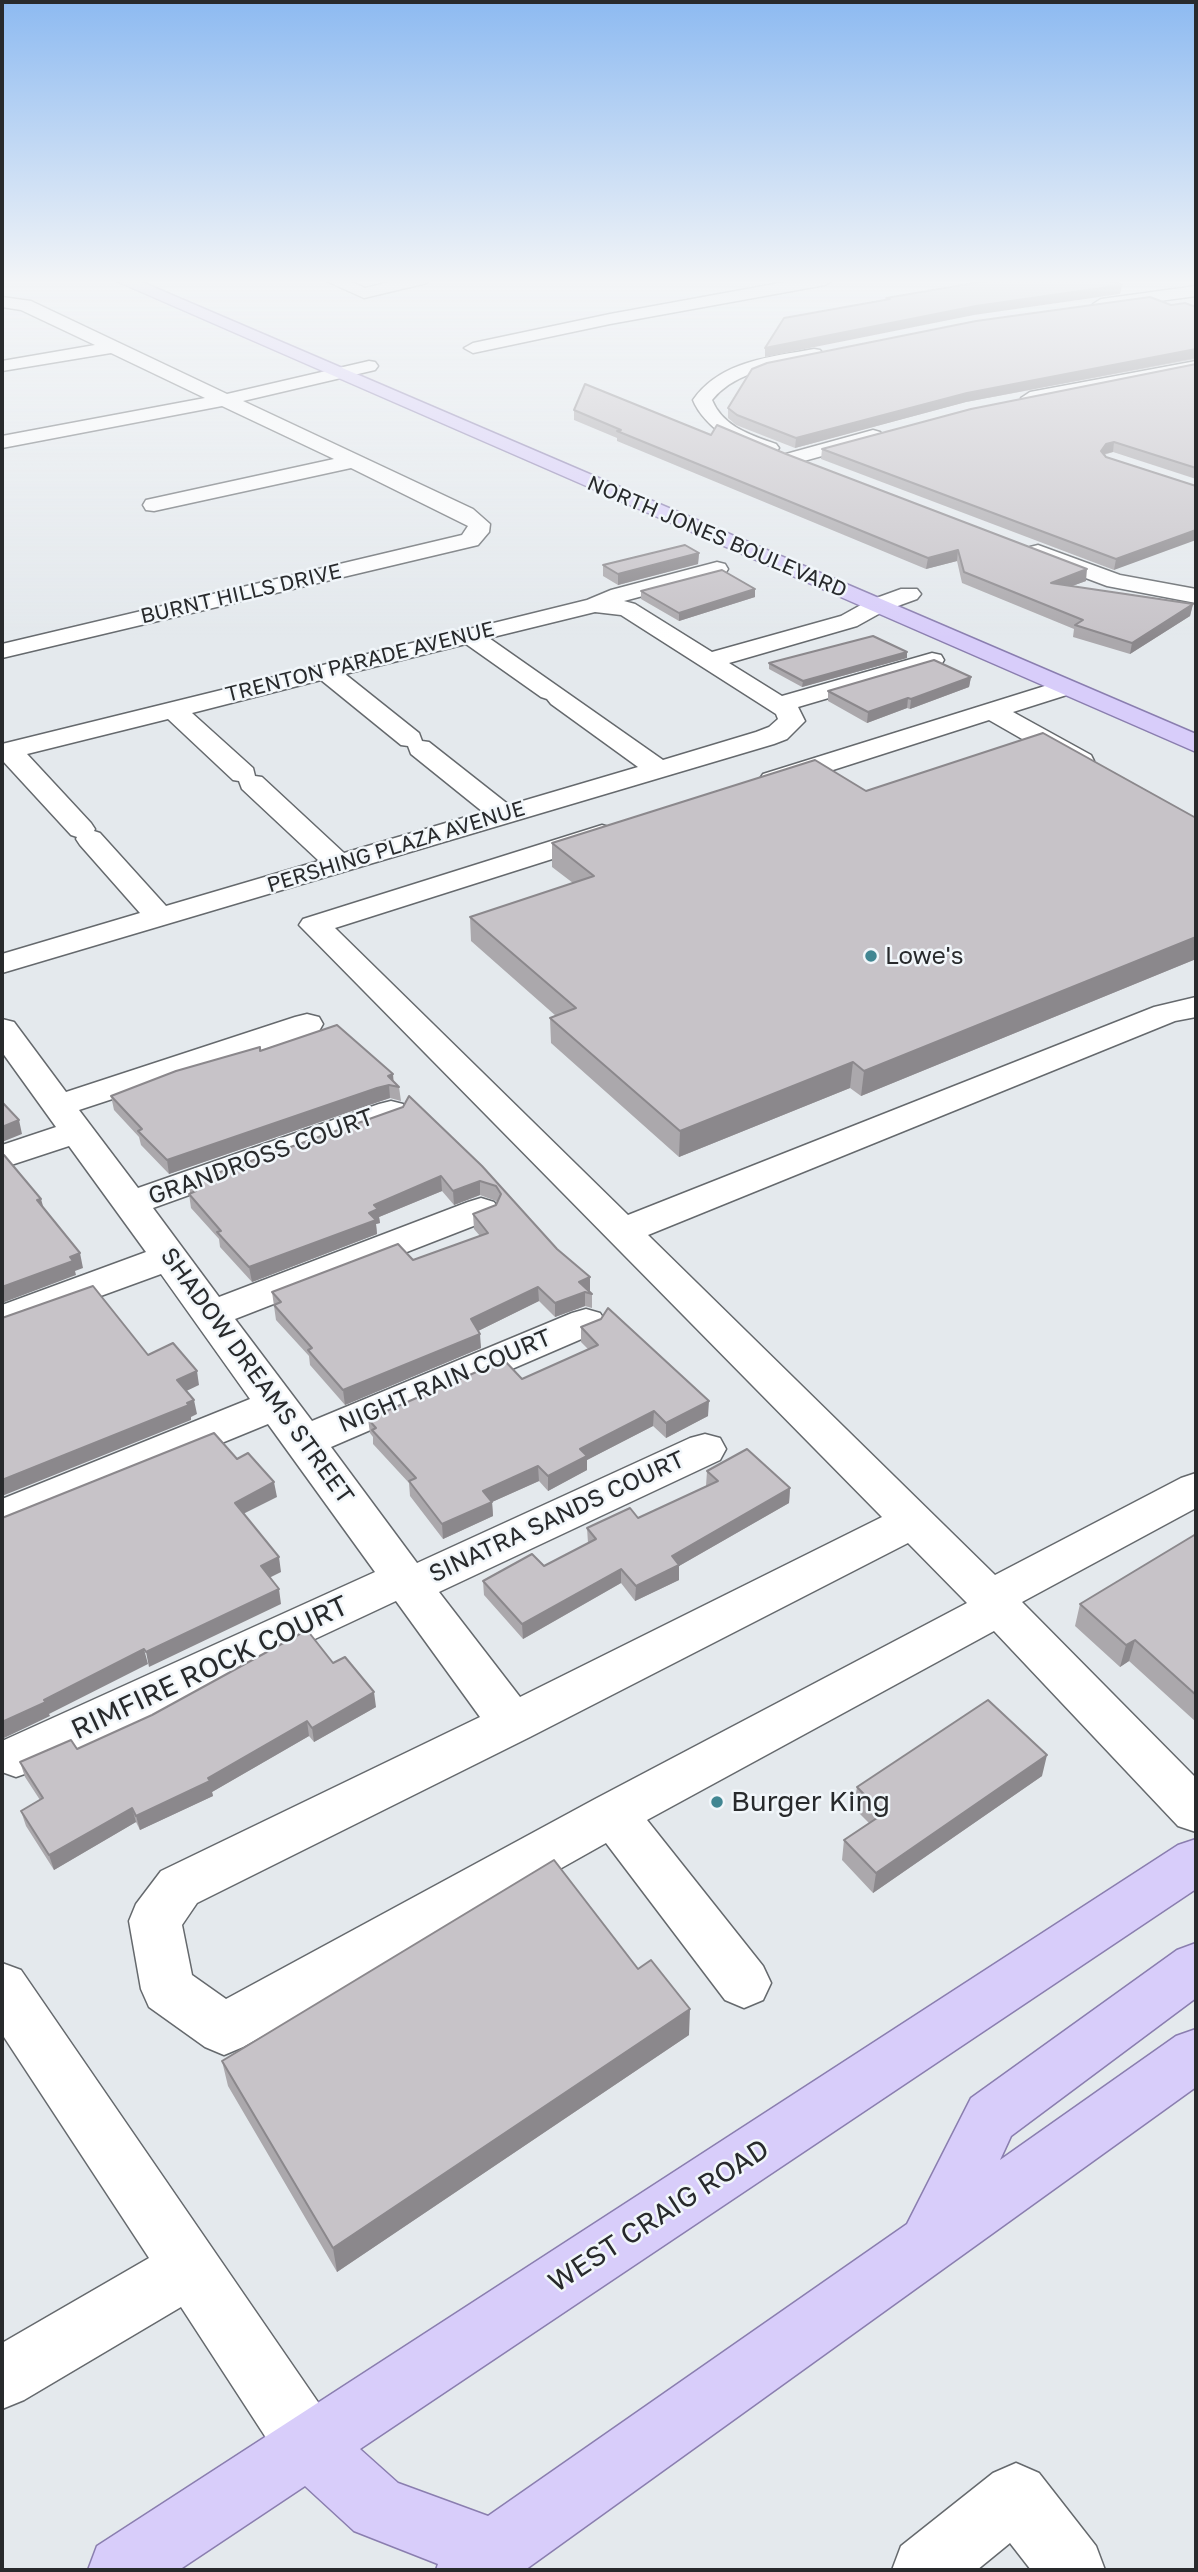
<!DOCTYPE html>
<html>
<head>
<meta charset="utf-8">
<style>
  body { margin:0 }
  #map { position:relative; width:1198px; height:2572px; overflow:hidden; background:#e4e9ed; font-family:"Golos Text",sans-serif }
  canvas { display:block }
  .frame { position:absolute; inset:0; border:4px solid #282a2c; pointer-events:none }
</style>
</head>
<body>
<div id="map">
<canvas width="1198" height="2572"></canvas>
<div class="frame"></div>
</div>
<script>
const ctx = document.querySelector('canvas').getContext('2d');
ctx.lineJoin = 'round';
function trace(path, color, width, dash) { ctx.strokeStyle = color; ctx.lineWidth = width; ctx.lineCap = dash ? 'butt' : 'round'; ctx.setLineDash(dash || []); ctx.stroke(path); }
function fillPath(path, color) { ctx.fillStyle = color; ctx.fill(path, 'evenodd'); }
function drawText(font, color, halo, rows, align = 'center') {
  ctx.font = font + ' "Golos Text",sans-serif'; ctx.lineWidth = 5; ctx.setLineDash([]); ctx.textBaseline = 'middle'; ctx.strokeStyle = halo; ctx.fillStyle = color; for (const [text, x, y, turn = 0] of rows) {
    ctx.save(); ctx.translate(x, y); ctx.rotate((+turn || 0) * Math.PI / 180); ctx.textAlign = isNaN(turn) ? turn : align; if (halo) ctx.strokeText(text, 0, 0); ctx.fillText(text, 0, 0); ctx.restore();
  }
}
const minor = new Path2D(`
  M324,280H347L365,288L398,280H429L427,283L364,298Z
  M796,280H833L825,285L610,324L473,353L464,348L473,343L610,314Z
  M1196,286V296L1101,309L1093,304L1101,299Z
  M2,297L31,301L227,394L369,361L375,362L378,366L375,370L243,401L473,509L490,524L489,532L478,545L2,658V644L462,535L468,526L351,468L154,511L146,510L143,505L146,500L334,459L222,406L2,448V436L205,398L111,353L2,371V361L95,345L21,310L2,307Z
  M814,349L820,350L823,354L820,358C782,367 738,368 712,400C723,427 751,435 776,444L779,448L776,452C748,459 703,426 693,400C720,361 770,357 814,349Z
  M1196,361V371L1030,404L1021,398L1030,392Z
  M873,430L880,432L883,436L880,440L793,464L786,462L783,458L786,454Z
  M1038,545L1120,575L1196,589V603L1107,586L1030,557L1027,552L1030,547Z
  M717,562L725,564L728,569L725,574L624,601L635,604L712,652L841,616L868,601L901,589H917L921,594L917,599L884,611L857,626L729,663L782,696L932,653L941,655L944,660L941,665L798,707L805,721L787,739L774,744L2,973V954L140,913L80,845L76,839L77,837L71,835L2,760V744L587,600L611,590ZM595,612L621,615L776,714L778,719L769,727L756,732L663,760L489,638ZM466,644L541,697L547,699L551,704L638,767L509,805L429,742L422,741L419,733L345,674ZM321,680L401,745L408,746L411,754L483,812L344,853L262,777L255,776L253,768L192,713ZM168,719L233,780L239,781L242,789L319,861L166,906L100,833L94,831L95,829L91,823L27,754Z
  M1064,680L1073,683L1077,688L1073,693L1013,712L1091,755L1094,761L1091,767L1081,769L1071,767L989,720L783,786L773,788L763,786L759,780L763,774Z
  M602,825L612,828L616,834L612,840L335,928L628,1215L1154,1007L1196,997V1017L1175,1021L648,1235L995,1575L1181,1478L1196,1473V1508L1022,1602L1196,1778V1832L1178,1826L994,1631L647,1820L763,1966L771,1983L763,2000L744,2008L725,2000L606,1843L243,2047L224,2055L205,2047L149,2007L141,1989L129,1921L136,1904L161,1871L480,1717L396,1601L33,1771L16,1777L2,1772V1741L375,1572L268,1424L2,1533V1499L250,1399L161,1274L2,1332V1305L146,1252L69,1146L2,1168V1145L56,1127L2,1052V1019L14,1022L66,1092L295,1017L307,1014L319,1017L323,1024L319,1031L79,1110L138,1188L379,1104L391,1101L403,1104L408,1111L403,1118L153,1208L219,1297L468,1202L481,1198L494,1202L499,1210L494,1218L235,1319L312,1421L572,1313L586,1309L600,1313L606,1322L600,1331L331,1447L417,1563L690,1438L705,1434L720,1438L726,1449L720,1460L439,1592L520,1697L882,1517L299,925L303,919ZM908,1543L967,1603L595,1799L226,1999L192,1975L182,1925L197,1903L530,1737Z
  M2,1963L21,1970L333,2424L342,2447L333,2470L310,2479L287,2470L181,2307L24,2400L2,2409V2343L149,2258L2,2034Z
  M1016,2463L1039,2473L1096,2546L1105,2570H1031L1010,2543L977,2570H892L901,2546L993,2473Z`);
const major = new Path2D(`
  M114,280H137L1196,734V752Z
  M1196,1839V1889L360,2449L398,2483L488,2516L907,2224L971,2098L1177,1950L1196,1943V1998L1011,2136L1000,2160L1176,2036L1196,2029V2087L525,2570H436L438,2564L354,2531L305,2486L179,2570H88L97,2546L1178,1845Z`);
trace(minor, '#65696d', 3);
trace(major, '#8a7eaf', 3);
fillPath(minor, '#fff');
fillPath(major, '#d8cdfa');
fillPath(new Path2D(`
  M1171,305L1196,307V359L966,402L795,448L736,425L728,418V408Z
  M1196,364V479L1113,452L1104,455L1106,457L1196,486L1114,570L821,459L822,449Z
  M574,410L711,435L1086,581L1072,586L1193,604L1190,616L1130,654L1073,637L1074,629L962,583L957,561L926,569L617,441V438L574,420Z
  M699,553L698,564L618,585L603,576V565Z
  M641,591L755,597L679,621L641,599Z
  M907,658L802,687L769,669V663Z
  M971,677L969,687L910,709L907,708L867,723L828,701V691Z
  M866,791L1196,818V959L861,1096L850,1088L679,1157L551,1043L550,1018L556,1016L471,941L470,917L573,883L552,867V843Z
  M260,1047V1050L394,1082L399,1087L401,1101L390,1098L378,1102L169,1174L141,1145L139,1137L114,1110L111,1096Z
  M409,1096L557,1249L590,1277V1292L592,1294V1308L585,1306L555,1317L539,1301L478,1331L481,1348L345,1405L310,1365L309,1356L276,1320L272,1292L413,1260L480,1236L474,1229L473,1214L496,1205L497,1202L496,1201L480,1195L454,1205L442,1191L379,1217L380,1223L376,1224L377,1234L252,1282L220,1247L219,1239L191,1208L189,1194L190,1193L189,1183L403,1107Z
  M581,1327L708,1416L666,1438L653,1426L587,1460V1470L548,1491L539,1481L492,1502L493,1516L443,1539L410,1496L409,1483L373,1444V1437L370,1433L368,1419L522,1379L588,1349L581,1342Z
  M707,1471L790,1488L789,1503L679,1566V1580L635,1601L621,1583L523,1639L484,1595L483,1581L544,1566L588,1543L587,1528L638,1518L706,1486Z
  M1196,1534V1722L1129,1661L1120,1667L1075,1626L1080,1604Z
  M333,1663L376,1707L314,1742L309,1736L212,1792L213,1796L140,1830L136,1822L54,1870L26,1826L21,1811L40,1800L25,1777L20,1762L77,1749Z
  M1042,1776L873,1893L842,1860L844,1840L869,1823L854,1808L857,1787Z
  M689,2035L337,2272L228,2086L222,2061Z`), '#aba8ac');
fillPath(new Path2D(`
  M1122,285L1120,294L974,315L765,357V348L976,306Z
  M1196,349V358L966,402L795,448L796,438L967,393Z
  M1114,442L1113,452L1104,454L1101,451L1106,444Z
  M1196,530V540L1114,570L1116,559Z
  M958,550L957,561L926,569L928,558Z
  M699,553L698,564L618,585V574Z
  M1087,569L1086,581L1050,594L1051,583Z
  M755,589V597L679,621V613Z
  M1193,604L1190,616L1130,654L1132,643Z
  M907,652V658L802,687L803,681Z
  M971,677L969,687L910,709L911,699Z
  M908,698L907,708L867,723L868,712Z
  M1196,937V959L861,1096L864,1071Z
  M853,1062L850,1088L679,1157L680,1131Z
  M393,1074L394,1086L389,1085L390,1098L378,1102L169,1174L167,1160Z
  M19,1120L22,1134L2,1142V1127Z
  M441,1176L442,1191L379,1217L380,1223L376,1224L377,1234L252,1282L249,1267L369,1213L374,1205Z
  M480,1181V1195L454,1205L453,1191Z
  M41,1199L45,1213L37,1200Z
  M80,1253L83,1268L75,1271L76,1275L2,1303V1287Z
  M590,1277V1292H585V1306L555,1317V1303L579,1282Z
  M538,1287L539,1301L472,1334L471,1319Z
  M480,1334L481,1348L345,1405L343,1390Z
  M197,1371L199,1385L180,1394L177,1380Z
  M194,1400L197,1414L191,1417V1420L2,1496V1480Z
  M709,1401L708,1416L666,1438V1423Z
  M654,1411L653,1426L587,1460V1470L548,1491V1476L580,1449Z
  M538,1466L539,1481L492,1502L493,1516L443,1539L442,1524L483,1491Z
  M274,1482L277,1497L237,1517L235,1503Z
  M790,1488L789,1503L679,1566V1580L635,1601L636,1586L672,1556Z
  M279,1557L281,1572L263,1581L261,1566Z
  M621,1569V1583L523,1639L522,1624Z
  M279,1589L281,1604L149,1667L146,1652Z
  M1135,1640L1129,1661L1120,1667L1126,1645Z
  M144,1649L148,1664L49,1714L50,1716L2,1739V1722Z
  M374,1692L376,1707L314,1742L312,1728Z
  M307,1721L309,1736L212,1792L213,1796L140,1830L136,1816L208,1778Z
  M1047,1755L1042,1776L873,1893L876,1873Z
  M132,1808L136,1822L54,1870L49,1855Z
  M690,2009L689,2035L337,2272L333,2248Z`), '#8b888c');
const building = new Path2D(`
  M992,280H1108L1122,285L976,306L765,348L784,318L890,299L886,298Z
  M1150,297L1171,305L1185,303L1196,307V349L967,393L796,438L737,415L728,408L752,369L767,363L976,321Z
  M1196,364V468L1114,442L1106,444L1101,451L1106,457L1196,486V530L1116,559L822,449L971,409Z
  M585,384L711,435L717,425L786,454L1087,569L1051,583L1193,604L1132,643L1075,625L1083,620L964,572L958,550L928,558L617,431L621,430L574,410Z
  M685,545L699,553L618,574L603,565Z
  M722,570L755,589L679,613L641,591Z
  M873,636L907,652L803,681L769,663Z
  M934,660L971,677L911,699L908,698L868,712L828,691Z
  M1043,733L1196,818V937L864,1071L853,1062L680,1131L550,1018L576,1008L470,917L594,876L552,843L815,760L866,791Z
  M337,1025L393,1074L388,1076L399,1087L389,1085L377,1088L167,1160L138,1131L142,1129L111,1096L176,1071L260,1047V1051Z
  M409,1096L482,1166L557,1249L590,1277L579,1282L592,1294L585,1292L555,1303L538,1287L471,1319L480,1334L343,1390L308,1350L312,1348L274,1305L281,1302L272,1292L398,1244L413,1260L488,1233L473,1214L496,1205L501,1194L496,1186L480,1181L453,1191L441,1176L374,1205L378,1209L369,1213L376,1220L249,1267L217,1232L221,1231L189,1194L196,1191L189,1183L403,1107Z
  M2,1102L19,1120L2,1127Z
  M2,1155H4L41,1199L37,1200L80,1253L70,1257L73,1261L2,1287Z
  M93,1286L148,1355L173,1343L197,1371L177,1380L194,1400L187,1403L189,1405L2,1480V1318Z
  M608,1308L709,1401L666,1423L654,1411L580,1449L587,1456L548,1476L538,1466L483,1491L492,1502L442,1524L409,1481L416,1478L372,1430L376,1428L368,1419L504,1360L522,1379L598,1345L581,1327L601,1319Z
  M214,1433L237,1459L248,1453L274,1482L235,1503L279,1557L261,1566L279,1589L146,1652L144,1649L44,1700L46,1702L2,1722V1518Z
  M747,1449L790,1488L672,1556L679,1565L636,1586L621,1569L522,1624L483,1581L532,1554L544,1566L596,1539L587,1528L630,1508L638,1518L718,1481L707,1471Z
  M1196,1534V1695L1135,1640L1126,1645L1080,1604Z
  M307,1630L333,1663L345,1657L374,1692L312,1728L307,1721L208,1778L210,1781L136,1816L132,1808L49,1855L21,1811L43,1798L20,1762L71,1740L77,1749L152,1715Z
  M988,1700L1047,1755L876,1873L844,1840L883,1814L857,1787Z
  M554,1860L638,1969L651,1960L690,2009L333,2248L222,2061Z`);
fillPath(building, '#c7c3c8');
trace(building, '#8b888c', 2);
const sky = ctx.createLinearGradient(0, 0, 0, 640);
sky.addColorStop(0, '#8dbaf1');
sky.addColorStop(0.44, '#f3f5f7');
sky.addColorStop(1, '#f3f5f700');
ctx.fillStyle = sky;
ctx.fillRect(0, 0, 1198, 640);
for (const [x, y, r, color] of [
  [871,956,7,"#418692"],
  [717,1802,7,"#418692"]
]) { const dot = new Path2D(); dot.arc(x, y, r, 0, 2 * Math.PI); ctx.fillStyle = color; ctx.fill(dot); trace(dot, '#f1f6fa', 2.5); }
drawText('21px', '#282a2c', '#f1f6fa', [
  ["NORTH JONES BOULEVARD",717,537,23],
  ["BURNT HILLS DRIVE",241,594,-13],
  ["TRENTON PARADE AVENUE",360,662,-14],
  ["PERSHING PLAZA AVENUE",396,847,-17]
]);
drawText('24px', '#282a2c', '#f1f6fa', [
  ["Lowe's",885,956]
], 'left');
drawText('24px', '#282a2c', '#f1f6fa', [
  ["GRANDROSS COURT",261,1157,-20],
  ["SHADOW DREAMS STREET",257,1376,54],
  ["NIGHT RAIN COURT",445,1381,-23],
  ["SINATRA SANDS COURT",557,1517,-25]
]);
drawText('28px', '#282a2c', '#f1f6fa', [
  ["RIMFIRE ROCK COURT",210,1668,-25],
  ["WEST CRAIG ROAD",659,2216,-33]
]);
drawText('28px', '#282a2c', '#f1f6fa', [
  ["Burger King",731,1802]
], 'left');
</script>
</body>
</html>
